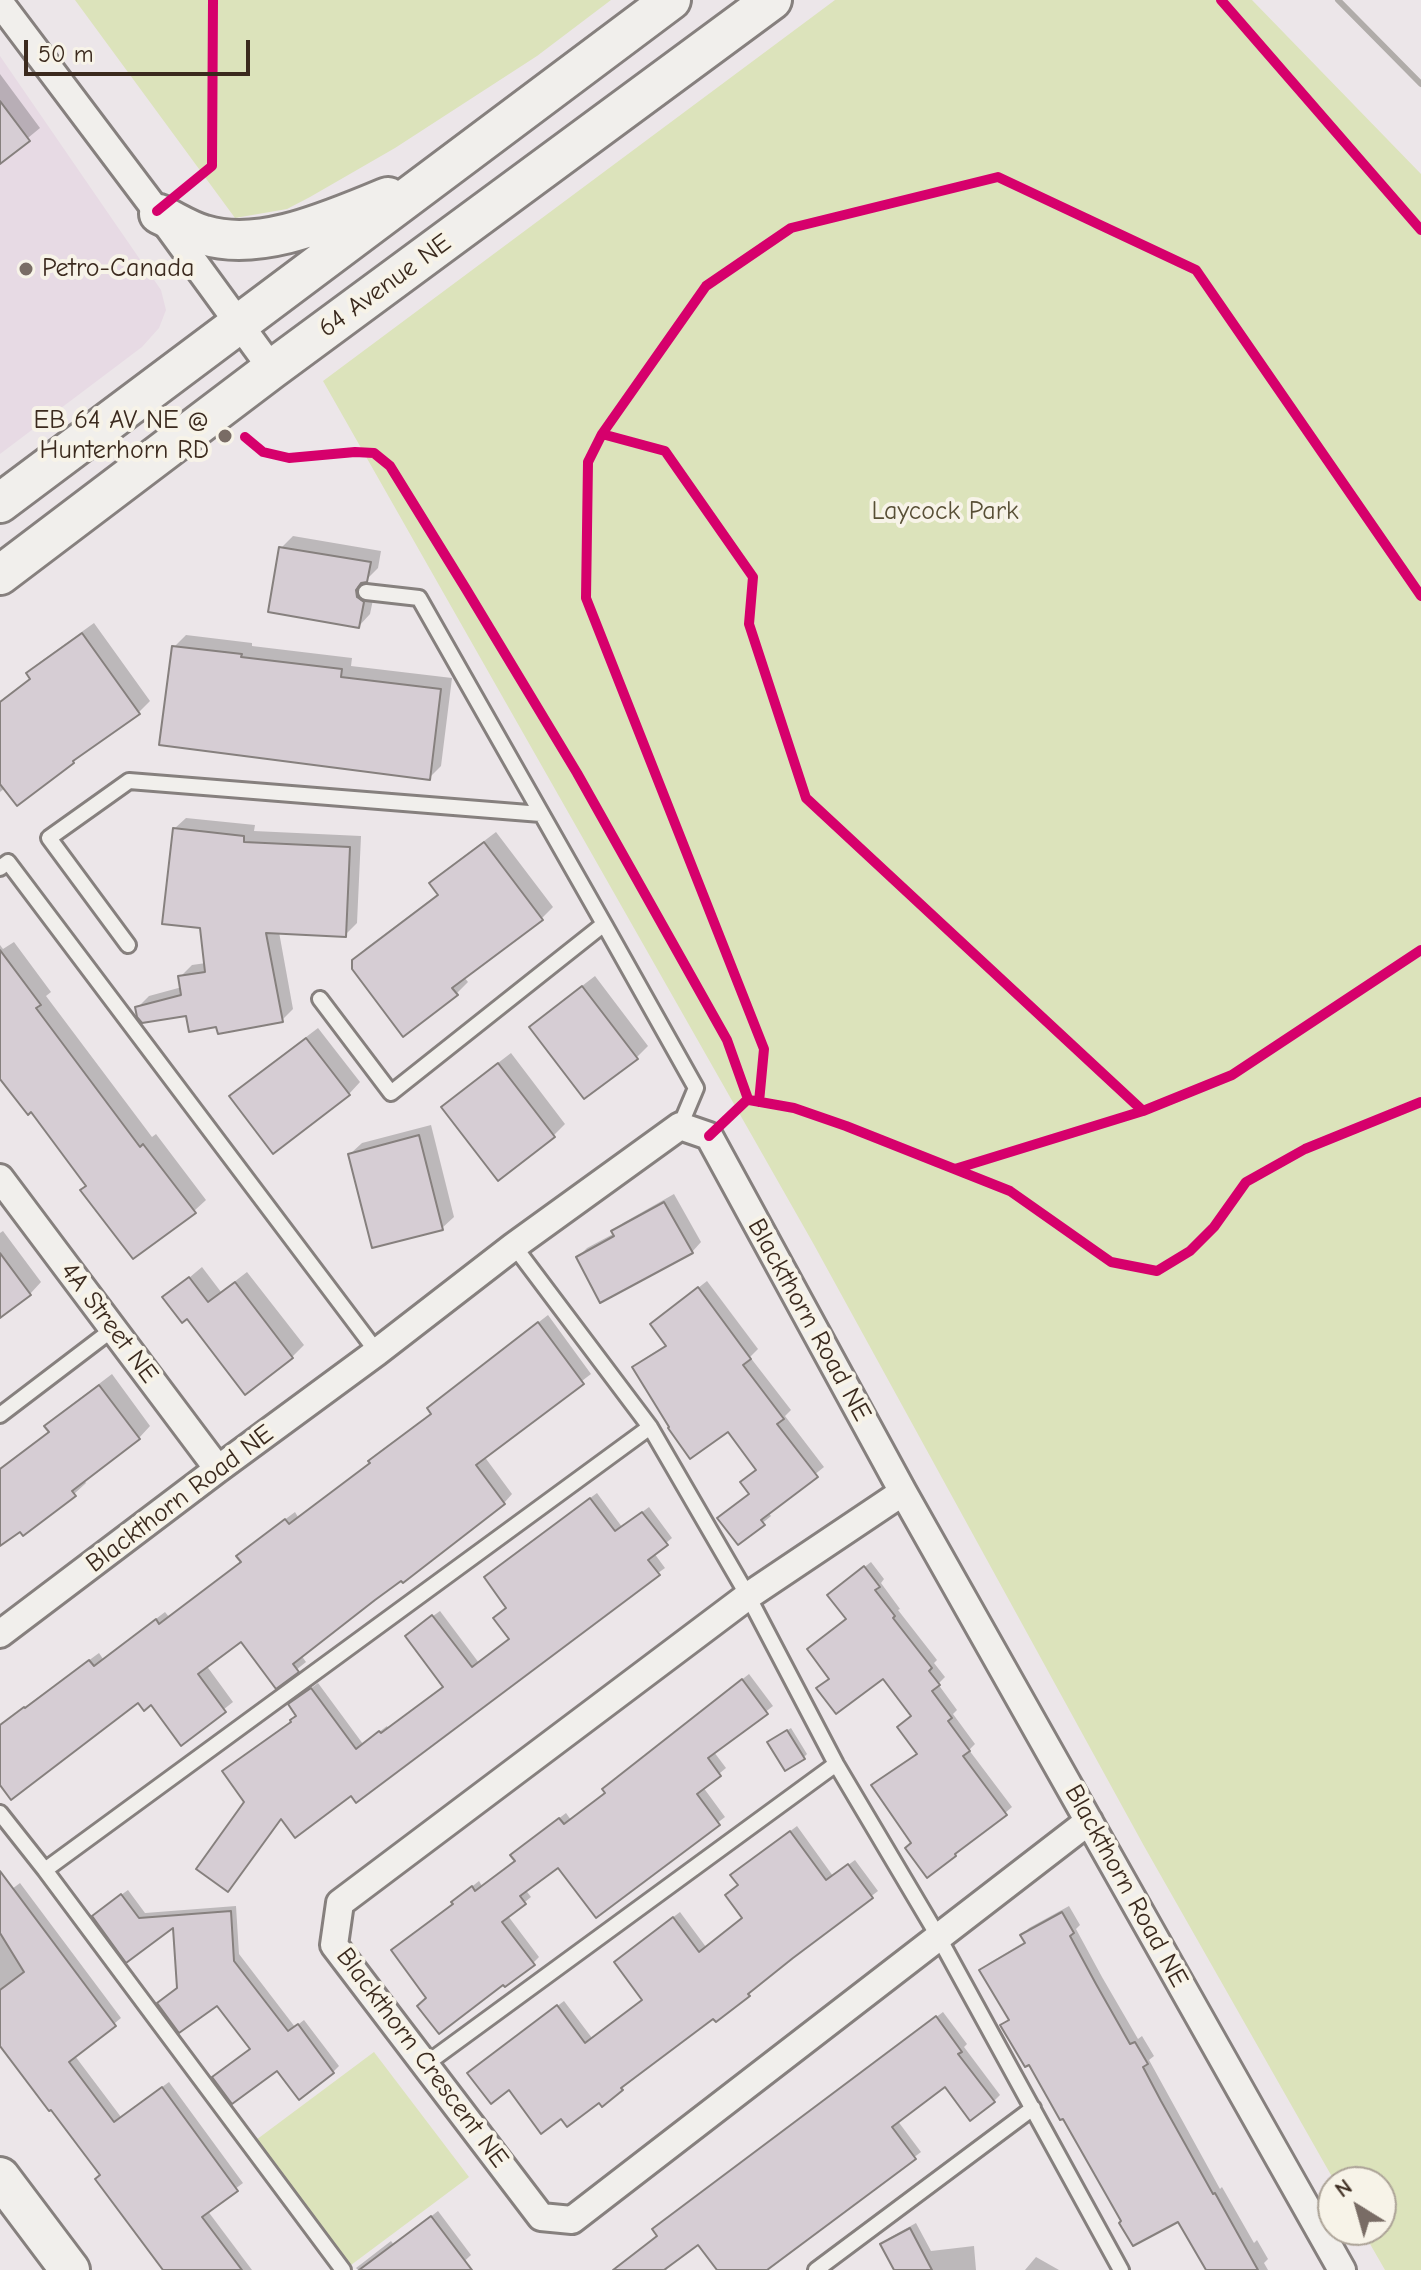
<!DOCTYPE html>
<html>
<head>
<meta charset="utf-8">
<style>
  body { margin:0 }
  #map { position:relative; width:1421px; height:2270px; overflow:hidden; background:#ece6e9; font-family:"Comic Neue",sans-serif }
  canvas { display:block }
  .north { position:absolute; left:1317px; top:2166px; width:80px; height:80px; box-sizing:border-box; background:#f7f3e8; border:2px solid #aca397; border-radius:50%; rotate:323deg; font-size:22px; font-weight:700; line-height:32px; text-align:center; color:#3b2a1e }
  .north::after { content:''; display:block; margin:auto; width:28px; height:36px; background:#796c65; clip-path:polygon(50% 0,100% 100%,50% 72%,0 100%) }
  .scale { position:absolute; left:24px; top:40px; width:226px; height:36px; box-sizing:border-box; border:4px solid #3b2a1e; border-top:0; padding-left:10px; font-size:24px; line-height:28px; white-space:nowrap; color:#3b2a1e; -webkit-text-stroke:6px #f7f3e8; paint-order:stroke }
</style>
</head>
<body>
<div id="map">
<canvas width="1421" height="2270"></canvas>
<div class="north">N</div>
<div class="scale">50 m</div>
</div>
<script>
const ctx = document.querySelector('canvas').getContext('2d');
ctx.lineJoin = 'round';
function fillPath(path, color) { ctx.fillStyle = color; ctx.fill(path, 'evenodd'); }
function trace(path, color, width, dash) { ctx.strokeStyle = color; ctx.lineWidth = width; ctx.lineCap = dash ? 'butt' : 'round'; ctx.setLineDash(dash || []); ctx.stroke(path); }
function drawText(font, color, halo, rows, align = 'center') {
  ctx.font = font + ' "Comic Neue",sans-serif'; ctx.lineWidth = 8; ctx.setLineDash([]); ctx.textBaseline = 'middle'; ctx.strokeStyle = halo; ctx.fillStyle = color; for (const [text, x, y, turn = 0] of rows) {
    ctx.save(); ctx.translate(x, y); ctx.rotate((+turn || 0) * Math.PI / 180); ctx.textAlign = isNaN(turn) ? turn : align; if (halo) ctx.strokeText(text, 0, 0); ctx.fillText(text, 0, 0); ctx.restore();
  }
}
fillPath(new Path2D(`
  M0,56L161,290L166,310L159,328L142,347L0,454Z`), '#e7dae4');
fillPath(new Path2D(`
  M75,0H611L537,56L395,148L310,197L287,209L235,218Z
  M835,0H1252L1421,174V2270H1385L1362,2230H1381V2182H1335L1144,1846L813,1243L323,381Z
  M374,2052L469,2177L351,2265L256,2140Z`), '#dce3bb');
fillPath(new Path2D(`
  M0,74L40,128L0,161Z
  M293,536L381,551L378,568L367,579L368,585L375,590L370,614L359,626L281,548Z
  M94,623L150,701L138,713L81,754L73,761L5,788L0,792V701L31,678L28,674L40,662Z
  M186,635L252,643V646L352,658L351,666L452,678L441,766L429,778L174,647Z
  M186,818L255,825L254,831L361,836L357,923L345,935L279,932L293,1009L282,1020L218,1025L187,1014L137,1008L149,996L182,987L180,977L192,965L206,963L202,926L174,829Z
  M496,832L553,907L542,918L464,977L468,982L456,994L354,960L366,948L439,893L432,883L443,872Z
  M14,942L51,992L46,996L152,1137L156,1134L206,1200L194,1211L88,1185L31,1110L0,1076V945L3,949Z
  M595,976L648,1046L637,1057L584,1096L531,1027L543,1016Z
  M318,1028L360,1082L349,1094L232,1096L243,1085Z
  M511,1053L565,1124L554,1135L499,1178L455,1096Z
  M431,1125L454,1217L442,1228L350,1154L362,1143Z
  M674,1194L701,1242L692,1252L578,1257L587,1248L615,1233L623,1223Z
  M3,1231L41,1282L30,1294L0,1316V1233Z
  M202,1267L221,1292L247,1272L304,1345L292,1357L246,1392L188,1316L165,1298Z
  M707,1281L758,1349L750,1357L791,1410L785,1416L824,1467L768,1512L771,1516L739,1542L758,1469L728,1429L635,1367L642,1360L667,1344L652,1324Z
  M548,1315L591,1374L484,1456L512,1494L504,1503L301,1655L306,1662L276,1686L241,1639L206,1665L233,1702L181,1743L152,1702L138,1700L0,1782V1725L99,1653L103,1659L165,1612L169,1617L243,1561L239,1556L248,1547L295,1512L298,1517L371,1462L379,1452L433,1413L438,1400Z
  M112,1374L150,1426L139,1438L84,1480L86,1483L74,1494L0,1544V1468L50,1431L47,1426L58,1415Z
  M597,1493L622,1527L649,1507L672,1538L654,1553L665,1568L352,1793L282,1817L228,1890L247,1802L298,1715L297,1699L318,1683L363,1744L387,1726L388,1728L445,1686L414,1630L440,1611L479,1663L510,1639L508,1607L492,1571Z
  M871,1562L884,1579L881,1583L900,1609L898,1610L937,1660L934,1663L945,1677L938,1684L957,1710L953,1714L975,1744L969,1750L1012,1807L1005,1813L913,1842L880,1779L918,1753L913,1715L883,1676L831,1678L848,1619L836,1589Z
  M749,1674L773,1706L714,1752L726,1768L703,1787L725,1817L597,1916L559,1865L525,1889L531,1897L508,1916L539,1957L533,1963L428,1997L455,1903L460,1896L479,1881L482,1886L517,1860L519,1849L566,1813L571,1820L607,1792L611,1783Z
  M791,1728L807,1754L804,1757L773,1739Z
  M797,1826L833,1876L855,1860L878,1891L753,1987L754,1989L748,1995L714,2016L621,2089L561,2116L476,2067L564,2001L592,2038L644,1999L622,1956L680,1912L706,1947L744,1917L739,1870Z
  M20,1883L121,2018L75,2056L121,2117L169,2082L243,2183L207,2210L252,2270H166L102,2174L0,2042V1898Z
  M128,1890L145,1913L236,1906L239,1954L295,2027L304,2020L339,2066L333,2072L278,2069L252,2048L217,2003L179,1988L175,1924L127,1960L100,1910Z
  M1069,1906L1080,1925L1076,1929L1102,1977L1138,2039L1142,2036L1154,2056L1149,2060L1220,2189L1222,2187L1254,2243L1257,2240L1268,2259L1264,2263L1268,2270H1208L1179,2219L1123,2221L1063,2116L1029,2062L1003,2026L1010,2018L982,1970L989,1963L1026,1941L1022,1935L1029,1928Z
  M943,2012L967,2044L964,2047L1000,2095L994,2101L945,2084L897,2120L921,2152L765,2270H719L699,2242L665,2267L667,2270H627L659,2236L661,2223Z
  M438,2211L471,2255L455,2270H358L356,2268L391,2241L394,2245Z
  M916,2223L931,2251L974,2246L976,2270H896L882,2244L889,2238Z
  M1036,2257L1059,2270H1025Z`), '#0003');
const building = new Path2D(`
  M0,101L30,141L0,164Z
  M279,547L371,562L367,582L361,583L356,590L357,597L364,602L359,628L268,612Z
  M82,633L140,714L73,761L74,763L17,806L0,784V702L30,679L26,673Z
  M172,646L242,654L241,657L342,669L341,677L441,689L430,780L159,745Z
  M173,828L244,836V842L350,847L346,937L266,933L283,1022L218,1034L216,1027L189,1032L186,1016L142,1023L137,1017L135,1007L181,995L178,976L205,972L200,928L162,924Z
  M484,842L543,920L452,988L458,995L403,1037L352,969V960L438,895L429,883Z
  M0,950L41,1005L36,1008L140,1147L143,1144L196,1213L133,1259L80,1190L86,1186L31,1112L28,1115L0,1079Z
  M582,986L638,1059L584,1099L529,1027Z
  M306,1038L350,1095L273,1154L229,1096Z
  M498,1063L555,1137L498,1181L441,1107Z
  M419,1135L443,1230L372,1248L348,1154Z
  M664,1202L693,1253L600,1303L576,1257L614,1236L611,1231Z
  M0,1253L31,1295L0,1318Z
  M189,1277L208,1302L235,1282L293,1358L245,1395L187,1319L182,1323L162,1297Z
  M698,1287L751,1359L743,1365L784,1419L777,1424L818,1477L761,1520L765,1525L738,1545L717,1518L749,1494L740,1482L756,1470L728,1432L690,1459L668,1428L669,1427L632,1367L666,1346L650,1324Z
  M538,1322L584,1384L476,1465L505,1504L403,1583L401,1581L375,1600L293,1664L299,1672L276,1689L241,1642L198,1674L226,1712L181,1746L151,1705L144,1711L138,1703L11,1800L0,1785V1725L24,1707L25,1708L89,1660L94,1666L156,1619L159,1624L241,1562L236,1556L285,1519L289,1524L370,1463L368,1461L431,1414L427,1408Z
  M99,1385L140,1439L72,1491L76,1496L23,1536L20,1532L0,1546V1469L49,1432L44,1426Z
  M590,1498L615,1531L642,1512L668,1545L648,1560L660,1575L356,1803L351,1796L295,1838L281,1819L228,1892L196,1869L244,1802L222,1771L291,1722L290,1720L296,1716L288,1704L311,1688L356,1749L379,1731L381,1733L443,1687L405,1636L432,1615L472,1667L509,1639L493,1618L506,1608L484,1577Z
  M864,1566L880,1587L875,1590L895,1616L893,1618L932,1668L929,1671L940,1685L932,1691L952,1718L948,1721L970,1751L963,1756L1007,1815L955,1854L956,1856L927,1878L905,1848L911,1843L871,1785L917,1754L897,1727L911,1716L883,1679L836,1714L816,1688L829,1679L807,1649L846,1619L827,1595Z
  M742,1679L768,1714L708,1758L721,1776L697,1794L720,1825L596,1918L558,1868L520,1896L526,1904L502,1922L535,1965L505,1987L503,1985L439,2034L417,2006L426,1998L391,1950L453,1904L451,1902L472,1886L475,1891L515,1861L510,1855L559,1818L564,1824L605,1793L602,1789Z
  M787,1730L805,1759L785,1771L767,1742Z
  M790,1831L826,1880L848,1864L873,1898L793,1958L748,1994L750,1996L716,2022L713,2019L621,2088L623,2090L602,2107L599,2103L567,2127L561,2119L541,2134L509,2090L491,2104L467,2073L557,2005L585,2043L642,2000L614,1962L673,1917L699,1952L742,1918L725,1895L738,1885L730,1875Z
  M0,1871L116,2026L69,2062L114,2122L162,2087L238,2191L202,2217L242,2270H163L95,2179L100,2175L51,2110L49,2111L0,2046V1990L24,1972L0,1933Z
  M121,1894L139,1918L231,1911L234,1961L288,2031L298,2024L334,2073L299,2100L277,2071L232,2104L212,2077L250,2049L217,2006L179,2033L157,2003L177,1988L173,1928L126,1963L92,1916Z
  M1062,1912L1074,1933L1070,1936L1096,1984L1130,2044L1135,2042L1148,2064L1143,2067L1161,2101L1213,2194L1215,2193L1258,2270H1206L1178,2222L1133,2246L1119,2223L1121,2221L1063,2119L1060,2120L1029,2065L1025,2067L1000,2025L1009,2020L979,1970L1025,1943L1020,1935Z
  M936,2016L962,2052L958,2054L995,2102L970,2121L945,2087L892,2127L916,2159L767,2270H717L698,2245L664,2270H613L657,2236L652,2229Z
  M431,2216L472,2270H359Z
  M910,2228L932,2270H894L880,2244Z`);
fillPath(building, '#d6cdd4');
trace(building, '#86807e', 2);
const lane = new Path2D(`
  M366,592L419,598L604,924
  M0,868L8,862L377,1352
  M128,945L49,838L129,781L541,814
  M320,999L391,1093L604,924L696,1088L680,1126
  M514,1246L650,1427L748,1596L836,1764L938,1936L1121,2270
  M0,1415L113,1329
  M0,1813L45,1870L343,2270
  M45,1870L650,1427
  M426,2064L836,1764
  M816,2270L1033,2108`);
const street = new Path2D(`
  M0,3L159,214L272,369
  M0,1178L218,1469
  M903,1492L748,1596L340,1903L334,1945L541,2217L572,2220L1089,1821
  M0,1634L218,1469L377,1352L514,1246L680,1126L709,1136L903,1492L1342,2270`);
const secondary = new Path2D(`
  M159,214C174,221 189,231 204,235C262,253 335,218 388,197
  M0,503L671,0
  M0,575L272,369L772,0
  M0,2177L70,2270`);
trace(lane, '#86807e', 20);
trace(street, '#86807e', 32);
trace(secondary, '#86807e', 44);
trace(lane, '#f1efec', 14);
trace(street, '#f1efec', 26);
trace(secondary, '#f1efec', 38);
trace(new Path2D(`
  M1338,0L1421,84`), '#b0aca9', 6);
trace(new Path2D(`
  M1221,0L1421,230
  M157,211L212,166L213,0
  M602,434L665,451L753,577L749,624L806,798L1143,1111L1232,1075L1421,950
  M245,437L263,452L289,458L355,452L374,453L390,466L466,589L577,773L727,1040L748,1099L709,1136
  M749,1100L794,1108L846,1126L1010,1191L1111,1262L1157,1271L1190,1251L1214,1227L1246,1182L1305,1149L1421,1102
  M759,1102L764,1049L586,598L588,462L602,434L706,286L791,228L998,177L1196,270L1421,596
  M955,1169L1143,1111`), '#d6006c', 10);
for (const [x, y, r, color] of [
  [26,269,8,"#796c65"],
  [225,436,8,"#796c65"]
]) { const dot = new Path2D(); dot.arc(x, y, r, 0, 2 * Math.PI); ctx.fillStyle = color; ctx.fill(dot); trace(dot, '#f7f3e8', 3); }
drawText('26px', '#3b2a1e', '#f7f3e8', [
  ["Petro-Canada",42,269],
  ["EB 64 AV NE @",209,421,"right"],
  ["Hunterhorn RD",209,451,"right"]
], 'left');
drawText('26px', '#3b2a1e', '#f7f3e8', [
  ["64 Avenue NE",385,286,-36],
  ["Blackthorn Road NE",809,1320,61],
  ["4A Street NE",109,1323,53],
  ["Blackthorn Road NE",180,1499,-37],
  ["Blackthorn Road NE",1126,1886,61],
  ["Blackthorn Crescent NE",422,2058,53]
]);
drawText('26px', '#584f36', '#f7f3e8', [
  ["Laycock Park",945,512]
]);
</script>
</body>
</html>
